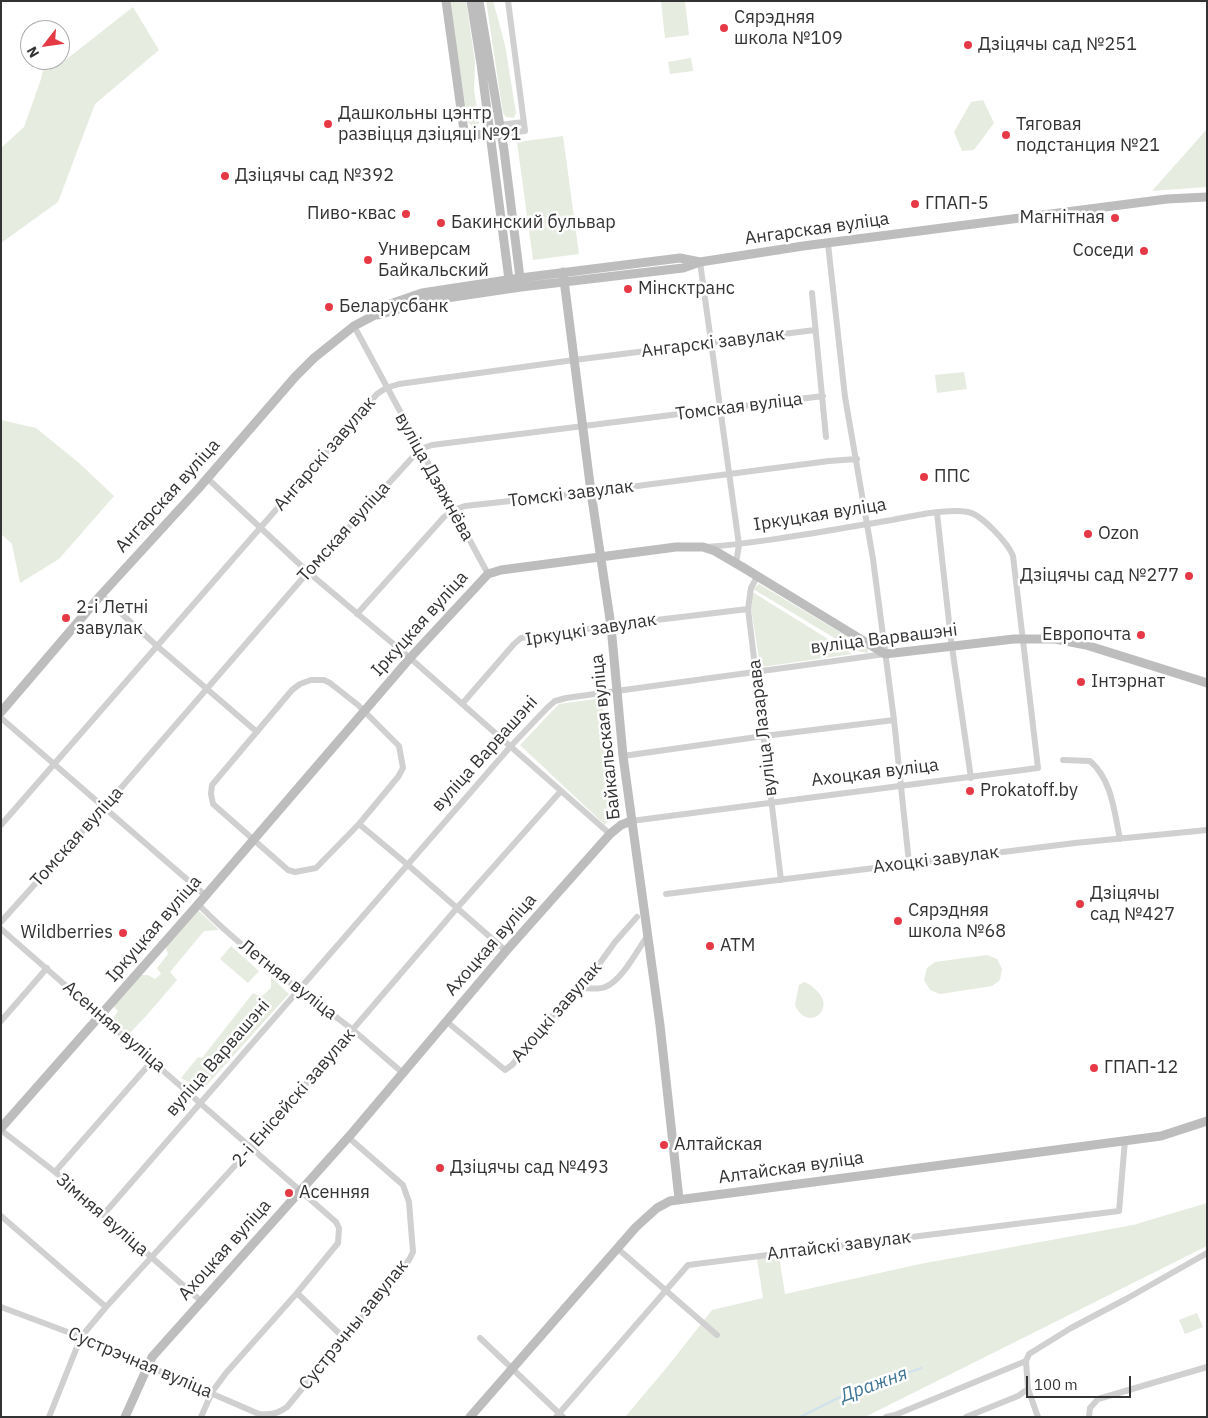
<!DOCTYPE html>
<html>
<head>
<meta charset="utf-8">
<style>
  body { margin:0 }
  #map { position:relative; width:1208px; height:1418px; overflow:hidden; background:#fff; font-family:"IBM Plex Sans",sans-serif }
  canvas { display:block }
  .frame { position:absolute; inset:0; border:2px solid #333; pointer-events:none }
  .north { position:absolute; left:20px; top:20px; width:50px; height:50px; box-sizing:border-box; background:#fff; border:1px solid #adadad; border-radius:50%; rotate:240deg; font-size:14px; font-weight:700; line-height:20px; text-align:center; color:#333 }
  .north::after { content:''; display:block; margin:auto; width:18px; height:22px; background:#e63946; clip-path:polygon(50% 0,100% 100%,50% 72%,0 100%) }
  .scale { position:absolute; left:1026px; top:1376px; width:105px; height:22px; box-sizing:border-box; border:2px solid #333; border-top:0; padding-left:6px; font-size:15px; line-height:18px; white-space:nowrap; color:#333; -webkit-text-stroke:4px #fff; paint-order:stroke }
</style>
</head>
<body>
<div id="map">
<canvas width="1208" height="1418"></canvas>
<div class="frame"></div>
<div class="north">N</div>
<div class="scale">100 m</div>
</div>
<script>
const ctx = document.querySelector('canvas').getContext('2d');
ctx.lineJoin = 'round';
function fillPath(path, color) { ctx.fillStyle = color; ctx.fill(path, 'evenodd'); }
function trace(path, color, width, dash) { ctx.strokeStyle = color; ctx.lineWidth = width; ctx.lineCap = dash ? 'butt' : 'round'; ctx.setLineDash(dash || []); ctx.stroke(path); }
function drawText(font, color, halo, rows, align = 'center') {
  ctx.font = font + ' "IBM Plex Sans",sans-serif'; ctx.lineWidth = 5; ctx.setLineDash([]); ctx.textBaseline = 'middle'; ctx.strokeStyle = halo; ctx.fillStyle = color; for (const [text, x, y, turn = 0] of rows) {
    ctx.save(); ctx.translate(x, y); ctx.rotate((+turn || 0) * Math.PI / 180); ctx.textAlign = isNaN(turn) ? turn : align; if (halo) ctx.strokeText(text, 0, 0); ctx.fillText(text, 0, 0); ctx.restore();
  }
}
fillPath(new Path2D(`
  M449,1H466L475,62L474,89L479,124L473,127L468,122Z
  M486,1H493L505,45L516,113L514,118L506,117L503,113Z
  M661,1H685L689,35L665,38Z
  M133,7L159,50L95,104L58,202L1,243V148L24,127L41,79L45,61L63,62Z
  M691,58L693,71L670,74L668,62Z
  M983,100L994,123L974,150L962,151L954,132L971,102Z
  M1207,129V187L1152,191Z
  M563,136L579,254L533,260L517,142Z
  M964,372L967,389L937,393L935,375Z
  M1,420L36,428L79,463L114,496L59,559L20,583L12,544L1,534Z
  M759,584L868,649V653L861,652L851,648L753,589Z
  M754,593L852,654L762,667L760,665L751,608L752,595Z
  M602,698L617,811L605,825L520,745L559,704Z
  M198,910L219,930L204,931L170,972L177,980L147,1015L129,1034L112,1020L118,1011L113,1006L138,975H148L155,979L161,974L157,968L168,954L165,946Z
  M231,946L259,971L248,983L220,959Z
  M987,955L997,959L1002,969L1000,980L992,986L940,994L930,990L924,980L927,968L935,962Z
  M271,977L289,994L206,1086L190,1083L181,1078L198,1057L202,1058L253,993L261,997L271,988Z
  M804,982C810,984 813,987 817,991C837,1011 806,1032 795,1005L799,985Z
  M1207,1203V1246L865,1417H625L668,1366L712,1310L763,1298L757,1259L779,1256L785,1294L920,1264L1133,1225Z
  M1197,1313L1203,1327L1185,1334L1179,1320Z`), '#e6ecdf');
trace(new Path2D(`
  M800,1417L840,1397L921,1368`), '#cfe2ee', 2);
trace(new Path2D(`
  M490,134L500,125L523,122
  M501,134L525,131L508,1
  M828,244L845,397L873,559L894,720L909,863
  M700,262L739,545L736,563
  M812,293L826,437
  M354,326L488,574
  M207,478L308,572L410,658L610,834
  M937,513L951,640L971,778
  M757,577L751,588L748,609L781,880
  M101,595L157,646L257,732
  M357,614L444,517L453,510L465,506L591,492L829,461L857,459
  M311,680H324L330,683L358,705L399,746L403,768L398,777L359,824L316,868L295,872L288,870L213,804L211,794L212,785L292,690L300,684Z
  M462,704L514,644L521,638L623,624L748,609
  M1,718L205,895
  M623,756L764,736L894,720
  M1063,760L1090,761C1112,780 1114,811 1120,839
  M631,821L1038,768L1013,556C1008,543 982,515 968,512C947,508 912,516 892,520C830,530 769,542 706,547
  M359,824L408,865L506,951
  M1,825L377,394L386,388L399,384L574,360L815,330
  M666,894L1075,843L1207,830
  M198,904C244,952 301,989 353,1030C370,1044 386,1059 403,1073
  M1,922L114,796L308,572L420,449L432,445L823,396
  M1,929L336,1222L339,1228L338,1243L297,1293L226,1373L212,1392L201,1417
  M582,988C589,988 598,990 605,987C622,981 638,949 648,935
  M1,1021L47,968
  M446,1021L505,1070L512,1065L572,992L582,988L615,942L637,917
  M1,1130L55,1172L201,1301
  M55,1172L153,1060
  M103,1215L510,747L547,708L555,701L566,698L885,654
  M1,1216L106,1307
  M617,1248L717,1335
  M297,1293L344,1338
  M1,1307L81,1337L259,1414C270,1415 277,1414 287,1407L402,1268L409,1260L413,1252L409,1202L403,1185L348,1137
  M480,1338L563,1417
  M49,1417L81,1337L106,1307L251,1148L457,908L560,792
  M556,1417L688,1265L1119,1211L1125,1140
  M886,1417L895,1415L1026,1361
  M966,1417L1018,1396L1028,1389
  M1038,1417L1028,1389L1026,1361L1029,1354L1071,1328L1126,1299L1207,1253
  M1089,1417L1090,1408L1098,1399L1207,1367`), '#d0d0d0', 6);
trace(new Path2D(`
  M446,1L464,131L467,135L496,134
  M471,1L481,64L509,280L511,284
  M479,1L504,150L520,278L517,282
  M563,272L591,492L611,626L623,756L660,1025L679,1199
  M378,315L426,301L521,287L683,268L700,262L803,246L1167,199L1207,197
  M1,712L101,595L198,489L295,377L314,358L354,326L373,316L390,304L422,293L520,278L680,258L700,262
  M1,1128L194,909L410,658L488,574L501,570L676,547H703L715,551L744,568L885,654L1014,639H1055L1086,645L1207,683
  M125,1417L152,1357L353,1132L506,951L610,834L621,825L631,821
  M470,1417L636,1227L657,1208L670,1201L1161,1136L1207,1121`), '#bdbdbd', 9);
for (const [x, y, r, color] of [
  [724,28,5,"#e63946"],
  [968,45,5,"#e63946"],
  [328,124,5,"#e63946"],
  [1006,135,5,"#e63946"],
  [225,176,5,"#e63946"],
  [915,204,5,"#e63946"],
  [406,214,5,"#e63946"],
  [1115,218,5,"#e63946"],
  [441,223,5,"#e63946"],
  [1144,251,5,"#e63946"],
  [368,260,5,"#e63946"],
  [628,289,5,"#e63946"],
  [329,307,5,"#e63946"],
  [924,477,5,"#e63946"],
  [1088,534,5,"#e63946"],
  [1189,576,5,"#e63946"],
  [66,618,5,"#e63946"],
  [1141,635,5,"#e63946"],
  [1081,682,5,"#e63946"],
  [970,791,5,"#e63946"],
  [1080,904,5,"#e63946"],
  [898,921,5,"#e63946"],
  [123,933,5,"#e63946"],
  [710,946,5,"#e63946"],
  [1094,1068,5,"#e63946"],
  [664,1145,5,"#e63946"],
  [440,1168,5,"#e63946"],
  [289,1193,5,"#e63946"]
]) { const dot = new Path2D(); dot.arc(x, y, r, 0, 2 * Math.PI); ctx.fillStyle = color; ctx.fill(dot); trace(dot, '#fff', 2); }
drawText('18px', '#333', '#fff', [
  ["Сярэдняя",734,18],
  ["школа №109",734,39],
  ["Дзіцячы сад №251",978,45],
  ["Дашкольны цэнтр",338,114],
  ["развіцця дзіцяці №91",338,135],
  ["Тяговая",1016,125],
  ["подстанция №21",1016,146],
  ["Дзіцячы сад №392",235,176],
  ["ГПАП-5",925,204],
  ["Пиво-квас",396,214,"right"],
  ["Магнітная",1105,218,"right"],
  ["Бакинский бульвар",451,223],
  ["Универсам",378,250],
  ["Байкальский",378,271],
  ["Соседи",1134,251,"right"],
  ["Мінсктранс",638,289],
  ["Беларусбанк",339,307],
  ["ППС",934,477],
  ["Ozon",1098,534],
  ["Дзіцячы сад №277",1179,576,"right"],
  ["2-і Летні",76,608],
  ["завулак",76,629],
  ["Европочта",1131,635,"right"],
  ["Інтэрнат",1091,682],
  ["Prokatoff.by",980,791],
  ["Дзіцячы",1090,894],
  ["сад №427",1090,915],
  ["Сярэдняя",908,911],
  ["школа №68",908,932],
  ["Wildberries",113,933,"right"],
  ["АТМ",720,946],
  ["ГПАП-12",1104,1068],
  ["Алтайская",674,1145],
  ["Дзіцячы сад №493",450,1168],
  ["Асенняя",299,1193]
], 'left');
drawText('18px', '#333', '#fff', [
  ["Ангарская вуліца",817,229,-8],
  ["Ангарскі завулак",713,343,-7],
  ["Томская вуліца",739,407,-7],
  ["Ангарскі завулак",325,454,-49],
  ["вуліца Дзяжнёва",434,477,61],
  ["Томскі завулак",571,494,-7],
  ["Ангарская вуліца",168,496,-48],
  ["Іркуцкая вуліца",820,515,-9],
  ["Томская вуліца",344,532,-48],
  ["Іркуцкая вуліца",420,624,-48],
  ["Іркуцкі завулак",591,630,-9],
  ["вуліца Варвашэні",884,639,-7],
  ["вуліца Лазарава",763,728,-97],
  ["Байкальская вуліца",606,737,-96],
  ["вуліца Варвашэні",485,754,-48],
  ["Ахоцкая вуліца",875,773,-7],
  ["Томская вуліца",77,837,-48],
  ["Ахоцкі завулак",936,860,-7],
  ["Іркуцкая вуліца",154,929,-49],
  ["Ахоцкая вуліца",491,945,-49],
  ["Летняя вуліца",288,980,38],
  ["Ахоцкі завулак",557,1012,-49],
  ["Асенняя вуліца",114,1027,41],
  ["вуліца Варвашэні",218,1058,-49],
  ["2-і Енісейскі завулак",294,1098,-49],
  ["Алтайская вуліца",791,1168,-8],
  ["Зімняя вуліца",102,1215,41],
  ["Алтайскі завулак",839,1246,-7],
  ["Ахоцкая вуліца",225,1250,-48],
  ["Сустрэчны завулак",354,1325,-51],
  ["Сустрэчная вуліца",140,1363,23]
]);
drawText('italic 19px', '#3f7597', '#fff', [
  ["Дражня",874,1385,-20]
]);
</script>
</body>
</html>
